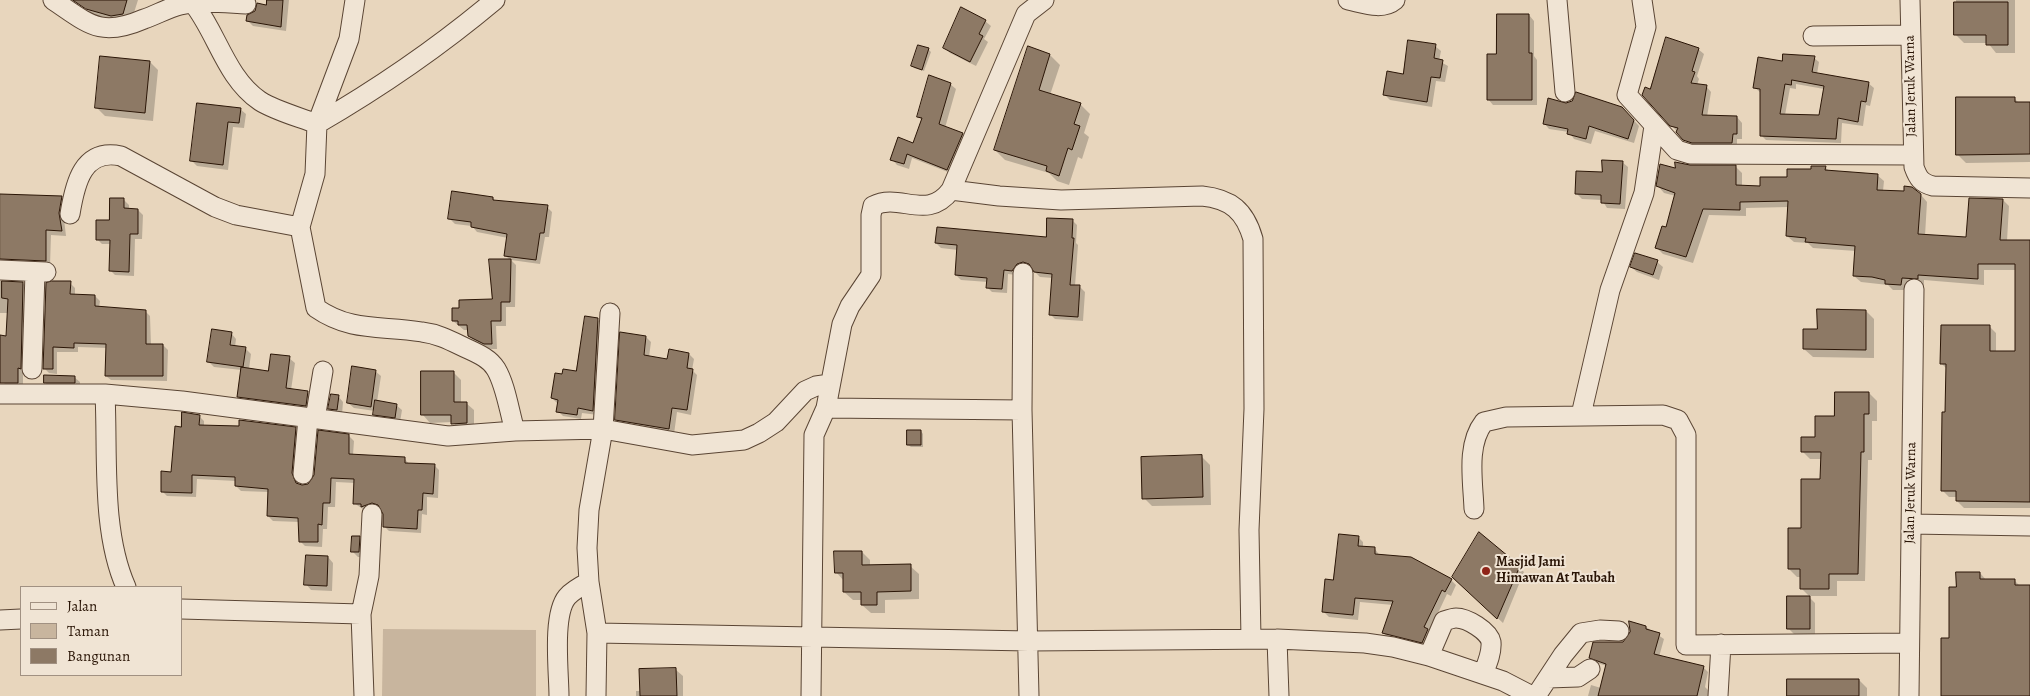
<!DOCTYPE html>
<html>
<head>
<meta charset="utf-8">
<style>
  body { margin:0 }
  #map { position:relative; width:2030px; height:696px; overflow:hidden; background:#e8d6bd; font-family:Alegreya,serif }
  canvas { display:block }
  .legend { position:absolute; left:20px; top:586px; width:162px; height:90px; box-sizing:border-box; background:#f0e4d4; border:1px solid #a19182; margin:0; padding:6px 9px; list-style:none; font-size:15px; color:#2a1506 }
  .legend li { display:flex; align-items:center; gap:10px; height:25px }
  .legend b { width:25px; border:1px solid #a19182 }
</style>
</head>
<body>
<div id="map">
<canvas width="2030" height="696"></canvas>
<ul class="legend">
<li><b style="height:6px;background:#f0e4d4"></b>Jalan</li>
<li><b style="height:14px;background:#c8b59e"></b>Taman</li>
<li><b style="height:14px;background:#8d7965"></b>Bangunan</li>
</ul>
</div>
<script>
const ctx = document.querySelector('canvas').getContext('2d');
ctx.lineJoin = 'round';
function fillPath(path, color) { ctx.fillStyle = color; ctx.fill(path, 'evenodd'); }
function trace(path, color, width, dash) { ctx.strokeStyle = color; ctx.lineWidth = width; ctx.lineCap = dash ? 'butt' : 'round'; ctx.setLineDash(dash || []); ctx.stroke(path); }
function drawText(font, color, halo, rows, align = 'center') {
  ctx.font = font + ' Alegreya,serif'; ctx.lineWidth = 4; ctx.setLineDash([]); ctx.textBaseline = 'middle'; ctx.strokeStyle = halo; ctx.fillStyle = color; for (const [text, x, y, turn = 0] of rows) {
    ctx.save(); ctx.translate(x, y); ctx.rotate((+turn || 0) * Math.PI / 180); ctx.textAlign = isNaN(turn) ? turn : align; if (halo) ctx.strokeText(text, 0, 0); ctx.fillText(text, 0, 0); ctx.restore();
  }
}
fillPath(new Path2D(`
  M383,629L536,630V696H382Z`), '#c8b59e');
fillPath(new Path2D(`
  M71,0H138L131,22L120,24L96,17L83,6Z
  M268,0H289L286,31L253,26L247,20L267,6Z
  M1956,0H2015V53H1996L1988,43H1964L1956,35Z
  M1529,15L1534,21V56L1537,60V105H1493L1488,99L1498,55Z
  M985,21L991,26L984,39L988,42L976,66L950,53L945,48Z
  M1435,46L1441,51L1439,61L1448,66L1445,82L1436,81L1432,107L1390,100L1385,95Z
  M1029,48L1050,55L1060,65L1050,95L1080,104L1090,114L1084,133L1089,137L1082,159L1078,157L1069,185L1057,181L1049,173L1005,160L995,150Z
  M928,49L931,52L924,71L914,68L912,65Z
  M1698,49L1704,54L1697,76L1699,79L1697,85L1706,86L1711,92L1707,117H1737L1742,123V139H1737V148L1690,145L1671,125L1651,90Z
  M1814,58L1819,62L1817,74L1868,83L1874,88L1870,106L1866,105L1863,126L1842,123L1841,143L1766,140L1761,135V93L1754,87L1783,62ZM1796,84L1824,89L1820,116L1785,115L1790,88L1796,89Z
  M150,62L158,70L153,121L105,116L96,107Z
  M950,84L956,89L945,128L963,134L968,139L953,174L912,158L909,169L897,165L892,159L914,144L922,121L918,116Z
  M2014,98L2019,103H2030V162L1966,163L1958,155Z
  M198,104L240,109L246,114L244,128L233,127L228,170L197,166L192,161Z
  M1567,104L1628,114L1639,126L1634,143L1595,131L1591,144L1574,139L1569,132L1549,129L1544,123Z
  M1622,162L1628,167L1625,209L1607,208L1602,200L1582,199L1576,193Z
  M1690,166L1736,167L1742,173V187H1761L1825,167L1829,171L1877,175L1884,181L1883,191L1921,195L1927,202L1925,236L1967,239L2003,200L2009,206L2007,241H2030V508H1964L1957,501L1958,497H1949L1942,490L1947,369L1941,363L1990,327L1996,333V352H2016V270H1984V285L1924,280V285L1908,284V290H1893L1888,285L1861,282L1854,276L1856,251L1813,248L1808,243L1794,242L1787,236L1789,207L1746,208V216L1709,215L1693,263L1663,254L1657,248L1667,229L1676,196L1664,193L1658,186L1676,170Z
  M0,194L62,197L67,202L64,219L66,236L51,235L50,266L0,267Z
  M493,198L496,202L547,207L552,212L549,237H545L540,264L511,260L516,265L515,307H506V326H496L497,349H491L474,341L469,336V330H464L453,321L493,301L510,260L505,255L508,238L477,232L472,226L455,224L450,219Z
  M124,200L129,205V210H138L143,215L142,239H135L134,276L115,275L110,270L111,244H102L97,239Z
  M1072,220L1077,225L1076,243L1078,245L1075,286L1080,287L1085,292L1083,321L1055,319L1050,314L1053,278L1040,277L1029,266L1022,268L1017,275L1008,274L1007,293L992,292L987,287L988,282L961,280L956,275L958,250L941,248L936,243L1047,238Z
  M1657,262L1663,267L1659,280L1637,272L1631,267Z
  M0,281L23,283L28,289L26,373H23V388H9L4,383H0V337H7L8,313H0Z
  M70,283L75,288V296H95L100,301L99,308L145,311L150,316L151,345H163L168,350L167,381L111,380L106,376L107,348L78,347V352H57V374L49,373L45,369Z
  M1866,311L1874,319V358L1813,357L1804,349L1818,330Z
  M598,320L603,325L598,415L582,413L581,419L563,416L558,411L557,403L552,398L563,375L577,373Z
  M231,333L236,339L235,347L245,348L251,354L249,369L269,372L289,358L295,363L291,390L308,392L313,398L311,411L243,402L238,396L242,370L214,367L208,361Z
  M621,334L646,337L651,342L649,357L668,360L689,354L694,359L692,370L697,375L691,415L677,412L674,434L621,424L616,419Z
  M375,371L381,376L377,402L396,405L402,410L400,422L380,420L375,414V411L354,408L348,403Z
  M453,372L461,380V403H466L474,410V430L460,432L453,422L430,423L423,415Z
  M74,377L80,382V388H50L45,382Z
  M1869,393L1877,401V421H1872V460H1868L1865,581H1837V596H1809L1801,588V577H1797L1789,569L1822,480V459H1810L1802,451L1836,417Z
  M338,396L343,402L342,415L335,414L329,408Z
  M199,416L204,421V426L295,429L300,433L296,479L299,485H309L349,436L354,441L353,455L404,458L409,464L434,465L439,470L438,498L427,497V515L422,514L421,533L389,531L384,526V514L382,508L378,507L367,512L354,503L355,483L336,482L335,507H328L327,529H323L322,547L305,546L300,541V522L273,521L268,516L269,492L241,491L236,486V481L197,479L196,497L167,496L162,491L172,473L182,428Z
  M921,431L923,434V447H911L908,445Z
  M1202,457L1210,465L1211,505L1152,506L1144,498Z
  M359,537L365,543L364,557H358L353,552Z
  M1358,537L1363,542V547L1375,549L1380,556L1451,580L1456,585L1451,596L1447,594L1429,632L1433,635L1428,647L1389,638L1383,633L1393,605L1360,602L1358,620L1329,617L1324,612L1334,581Z
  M862,552L870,560V566H910L919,574V599L885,600V613H871L862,605V600H853L844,592V581L836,572Z
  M328,557L333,563L332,591L311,590L306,584Z
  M1519,567L1524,572L1503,623L1459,582Z
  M1980,573L1987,581H2015L2020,586H2030V696H1943L1958,588Z
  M1809,597L1815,603V634H1794L1788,628Z
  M1646,627L1664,639L1659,657L1703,667L1708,672L1705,687L1710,692V696H1588L1591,685L1601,688L1607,666L1597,663L1592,657L1624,644Z
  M676,670L683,676V696H636V691H641Z
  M1859,680L1867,688V696H1788Z`), '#0003');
const building = new Path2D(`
  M73,0H127L123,14L111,16L86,9Z
  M267,0H283L281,27L246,21L247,15L255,11L257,3L266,5Z
  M1954,2H2008V45H1986V35H1954Z
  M961,7L986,20L979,34L983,36L970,62L943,48Z
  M1497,14H1529V53H1532V100H1487V54H1496Z
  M1666,37L1699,48L1692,71L1695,72L1691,83L1707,85L1702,115L1737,116V134H1733L1732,143H1692L1683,140L1676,132L1678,128L1670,126L1642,95L1645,87L1650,89Z
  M1408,40L1436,44L1434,58L1443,60L1440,78L1431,77L1427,102L1383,95L1387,71L1403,74Z
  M918,45L929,48L922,70L911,66Z
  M1028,46L1050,54L1039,90L1081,103L1074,124L1080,126L1072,150L1068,148L1059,176L1046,171L1047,166L994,150Z
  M1783,54L1815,56L1812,72L1869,82L1866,102L1861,101L1858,122L1838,118L1836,139L1760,136V89L1753,88L1758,57L1782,61ZM1792,80L1824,86L1819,115L1780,114L1785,84L1791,85Z
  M100,56L150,61L145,113L95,108Z
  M929,75L951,83L939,124L963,133L947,170L907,154L904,164L890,160L898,137L913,143L922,118L917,117Z
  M1576,92L1622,107L1634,120L1628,139L1589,126L1586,139L1567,134L1568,129L1543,124L1548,98L1566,103L1572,101Z
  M1956,97H2015V102H2030V154L1956,155Z
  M197,103L241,108L239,123L228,122L223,165L190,161Z
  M1602,160L1623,161L1620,204L1601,203V195L1575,194L1576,171L1602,172Z
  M1675,162L1690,165H1736V185L1760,186V177H1787V169H1811V166H1826L1825,170L1878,174L1877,190L1904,191V186L1912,187L1921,194L1918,234L1966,237L1969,198L2003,199L2000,240H2030V502L1956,501V491H1941L1942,412H1945L1946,364H1940L1941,325H1990V351H2015V264H1978V279L1918,275V279L1902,278L1901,285L1885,284V280L1872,277L1853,276L1855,246L1805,242L1806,238L1786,236L1788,201L1740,202V210L1703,209L1686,257L1655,248L1662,226L1666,227L1675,193L1656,186L1660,164L1675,168Z
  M452,191L493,197V200L548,205L544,233H540L536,260L504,256L507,234L471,227V222L448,219Z
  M0,194L62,196L59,213L62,231L46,230V261L0,259Z
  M110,198H124V208L138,209V234H130L129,272L109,271L110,240H96V220H109Z
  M1047,218L1073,219L1072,238H1074L1070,285H1080L1078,317L1049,315L1052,274L1034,272L1029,264L1023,262L1017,264L1012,271L1004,270L1002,289L986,288L987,278L955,275L957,245L935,243L937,227L1046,237Z
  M1635,253L1658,260L1653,275L1630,267Z
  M489,259H511L510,302H501V321H491L492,344H484L468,336L467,325H458V321H452V308H459V300L492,299Z
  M2,281L23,282L21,369L18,368V383H0V335L6,336L8,299L2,298Z
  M52,281H71L70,294L95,295V306L146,310V344H163V376H105L106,344L74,343V348L53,347V369H43L46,283Z
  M1817,309L1866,310V350L1803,349V329H1817Z
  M585,316L598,318L593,411L578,408L577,415L556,412L558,400L551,398L555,373L562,374L563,369L576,371Z
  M212,329L232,332L230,345L246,347L243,367L207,362Z
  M620,332L646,336L644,355L667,359L669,349L689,353L687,368L693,369L687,410L672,408L669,429L615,420Z
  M271,354L290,356L286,388L308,391L306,406L237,397L241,367L268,371Z
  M352,366L376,370L371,407L347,403Z
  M421,371H454V402H467V423L451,424V415H421Z
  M44,375L75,376V383H44Z
  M1835,392H1869V414H1864V452H1861L1858,574H1829V589H1800V569H1788V528H1801V479H1820L1821,452H1801V437H1815V416H1834Z
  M331,394L339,395L337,410L328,409Z
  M375,400L397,404L395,418L373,415Z
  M182,412L200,415L199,425L239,426V420L296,427L292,473L296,483L302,485L308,484L314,475L318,430L349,434V454L405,457V463L435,464L433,494L423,493L422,510H418L417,529L383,527V514L378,505L372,503L361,507V504H353L354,479L331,478L330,503H323L322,525L318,524V542H299L298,518L267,516L268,489L235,486V477L192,475V493L161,492V471L171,472L175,426L181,427Z
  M907,430H921V445H907Z
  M1202,455L1203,497L1142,499L1141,457Z
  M1479,532L1520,566L1497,619L1452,577Z
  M1339,534L1359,536L1358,546L1375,547V554L1411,557L1452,579L1445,592L1442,590L1424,627L1428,629L1422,643L1382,633L1393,601L1355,598L1353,615L1322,612L1325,579L1333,580Z
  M352,536H360L359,552H351Z
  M834,551H862V565L911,564V591L877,592V605H861V592H843V573H835Z
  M306,555L328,556L327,586L304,585Z
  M1956,572H1980V579H2015V585H2030V696H1941V638H1949V587H1956Z
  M1787,596H1810V629H1787Z
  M1629,621L1646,626V629L1660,633L1654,654L1704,666L1697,696H1598L1606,664L1589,658L1593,642H1623L1630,632Z
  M676,668L677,696H640L639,669Z
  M1787,679H1859V696H1787Z`);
fillPath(building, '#8d7965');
trace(building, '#2a1506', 1);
const minor = new Path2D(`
  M53,0C89,24 100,38 144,19C156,15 168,8 180,5C201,0 225,3 246,4
  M355,0L349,39L317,124L315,174L300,227L316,308C352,333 383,325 422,332C439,334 453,342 468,349C479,354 490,359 496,369C506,386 509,411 515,431
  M1348,0C1363,3 1382,11 1395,0
  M1557,0L1565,92
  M1642,0L1646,27L1627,95L1677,150L1690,154L1913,155
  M1910,0L1914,167C1918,178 1921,183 1933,186L2030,188
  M193,3C217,33 226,78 260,101C276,111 299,117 317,124C381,87 439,47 495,0
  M1813,36L1910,35
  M951,190L999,196L1061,200L1202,196C1231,199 1245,211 1253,239L1254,409L1249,530L1251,639
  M70,214C75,183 83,148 121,156L215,207L236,215L300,227
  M0,270L46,272
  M1023,273L1022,410L1029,696
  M32,369L35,272
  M0,394H105L182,401L448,436L515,431L603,429L692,445L744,440L759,433L776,422L805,391L816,386L830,384
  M105,394C108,455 101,531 126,587
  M826,408L1022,410
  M1581,415L1610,290L1644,193L1654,126
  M315,419L323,371
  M303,474L308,418
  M1474,509C1473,481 1466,445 1484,422L1506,417L1663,415L1678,420L1686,435V645L1909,643
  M1911,524L2030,526
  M181,609L361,614
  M0,620L21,619
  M597,633L1029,641L1277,639L1365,643L1393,647L1429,656L1503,681L1532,696
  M1277,639L1279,696
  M1429,656L1444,621C1447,620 1453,618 1456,618C1467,618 1489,631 1491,642C1492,653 1487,664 1483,674
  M1548,678L1578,677L1590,669
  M364,696L361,614L369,576L372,514
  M559,696C559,673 552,615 567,597C573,590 581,586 589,582
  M596,696L597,633L589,582L587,548L589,510L603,429L610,313
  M811,696L814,435L826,408L842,324L850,306L871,275V215L873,206C900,192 927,222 951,190L1026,14L1044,0
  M1536,696L1563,655L1581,633L1600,630L1619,631
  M1718,696L1721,644
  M1909,696L1914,289`);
trace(minor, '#5a4534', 21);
trace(minor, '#f0e4d4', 19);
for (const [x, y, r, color] of [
  [1486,571,5,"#8f2418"]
]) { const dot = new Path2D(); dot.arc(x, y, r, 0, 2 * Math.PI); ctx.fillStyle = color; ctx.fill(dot); trace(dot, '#f0e4d4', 2); }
drawText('14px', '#2a1506', '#f0e4d4', [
  ["Jalan Jeruk Warna",1911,86,-91],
  ["Jalan Jeruk Warna",1911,493,-89]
]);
drawText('bold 14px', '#2a1506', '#f0e4d4', [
  ["Masjid Jami",1496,563],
  ["Himawan At Taubah",1496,579]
], 'left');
</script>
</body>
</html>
